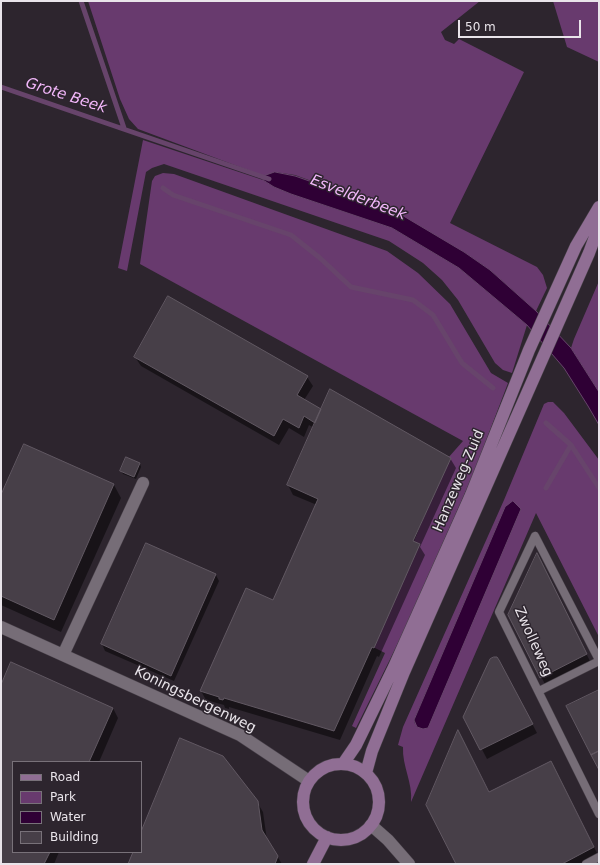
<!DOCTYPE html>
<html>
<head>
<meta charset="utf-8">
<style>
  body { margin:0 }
  #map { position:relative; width:600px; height:865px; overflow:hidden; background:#2d252e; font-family:"DejaVu Sans",sans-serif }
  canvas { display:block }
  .frame { position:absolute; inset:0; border:2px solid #e9e4ea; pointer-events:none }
  .legend { position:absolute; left:12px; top:761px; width:130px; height:92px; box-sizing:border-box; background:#2d252e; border:1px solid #787179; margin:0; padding:5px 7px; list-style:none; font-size:12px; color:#e9e4ea }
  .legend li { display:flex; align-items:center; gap:8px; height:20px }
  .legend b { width:20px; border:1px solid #787179 }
  .scale { position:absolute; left:458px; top:20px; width:123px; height:18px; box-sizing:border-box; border:2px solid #e9e4ea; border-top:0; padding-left:5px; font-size:12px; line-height:14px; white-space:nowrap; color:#e9e4ea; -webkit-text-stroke:3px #2d252e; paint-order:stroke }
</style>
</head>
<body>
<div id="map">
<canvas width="600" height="865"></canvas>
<div class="frame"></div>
<ul class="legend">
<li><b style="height:5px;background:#906e94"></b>Road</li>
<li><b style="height:11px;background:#683a6e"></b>Park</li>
<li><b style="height:11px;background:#2f0035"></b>Water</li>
<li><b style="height:11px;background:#473f48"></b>Building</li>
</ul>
<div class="scale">50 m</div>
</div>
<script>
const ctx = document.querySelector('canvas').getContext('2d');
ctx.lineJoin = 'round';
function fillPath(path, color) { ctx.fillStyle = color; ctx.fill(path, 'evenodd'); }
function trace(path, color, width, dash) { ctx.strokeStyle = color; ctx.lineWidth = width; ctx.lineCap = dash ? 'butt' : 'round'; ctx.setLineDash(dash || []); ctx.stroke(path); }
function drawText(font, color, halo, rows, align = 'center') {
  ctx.font = font + ' "DejaVu Sans",sans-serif'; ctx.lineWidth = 3; ctx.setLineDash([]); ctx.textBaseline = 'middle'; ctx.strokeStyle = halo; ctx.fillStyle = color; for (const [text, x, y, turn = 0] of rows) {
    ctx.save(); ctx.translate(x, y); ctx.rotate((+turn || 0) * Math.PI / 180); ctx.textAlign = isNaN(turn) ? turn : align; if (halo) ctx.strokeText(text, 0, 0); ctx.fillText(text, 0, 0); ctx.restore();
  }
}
fillPath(new Path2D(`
  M88,1H480L441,32L445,40L454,44L459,39L524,72L450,223L537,267L543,275L547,288L536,311L490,270L464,252L317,183L295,175L275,172L264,176L138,129L129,119L120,99Z
  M553,1H599V62L567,47Z
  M143,140L263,180L274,187L291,194L392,228L459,268L527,325L512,373L503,370L495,363L458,300L442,280L423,263L389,241L164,164L152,168L146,172L127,271L118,268Z
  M163,173L174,174L387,251L418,273L450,304L491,373L508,383L473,475L403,633L356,728L352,726L385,653L371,646L448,458L463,441L140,264L152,181L155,176Z
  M599,281V392L571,348L574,339Z
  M548,402H553L564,413L599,460V637L536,513L411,802C413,783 402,766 403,747L398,745L403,727L504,500L544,404ZM505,507L415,724L414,720Z`), '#683a6e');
const water = new Path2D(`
  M275,172L295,176L395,211L464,252L490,270L536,311L571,348L599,392V425L588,406L564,368L527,325L459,268L392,228L291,194L274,187L263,180L264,176Z
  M513,501L521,509L428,728L423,729L417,727L414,720L505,507Z`);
fillPath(water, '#2f0035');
trace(water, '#67446b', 1);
fillPath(new Path2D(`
  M135,357L307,377L313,386L304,400L322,410L450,458L456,468L420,547L425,555L379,657L377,656L340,740L229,707V709L225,708L224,705L206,700L201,691L274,602L317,505L293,495L288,485L314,428L309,425L304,437L289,428L279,445L141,366Z
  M24,445L114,485L121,498L61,632L1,605V497Z
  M127,459L140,464L141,467L136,479L123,474L121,471Z
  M536,554L593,667L548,690L509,615Z
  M216,575L219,581L174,681L105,651L102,644Z
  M509,679L537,733L487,759L465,717Z
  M1,688L113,708L118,718L99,762H13V852H59L54,864H1Z
  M465,744L490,793L551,762L599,857L593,864H457Z
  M257,802L263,812L267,840L282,864H129L134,852H141V834Z`), '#0007');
trace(new Path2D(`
  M81,1L124,128
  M1,87L269,179
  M163,188L173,195L291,235L320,258L351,287L413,300L433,315L462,363L493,388
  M546,423L571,445L599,488
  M546,488L571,445`), '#67446b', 5);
const building = new Path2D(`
  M168,296L308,376L297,395L321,409L315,423L304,416L299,428L283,419L274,436L134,357Z
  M330,389L451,458L413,541L420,544L374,648L372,647L334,731L224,698L223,700L219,699V697L200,691L246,588L273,600L318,499L287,485Z
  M24,444L114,484L54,620L1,596V495Z
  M126,457L140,463L134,477L120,471Z
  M146,543L216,574L171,676L101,644Z
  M537,553L587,654L540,678L508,615Z
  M494,657H497L499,660L533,724L480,750L463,717L490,659Z
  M11,662L113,708L89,762H13V852H50L44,864H1V685Z
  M599,690V751L591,755L566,706Z
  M458,730L489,792L551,761L594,847L562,864H456L426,805Z
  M180,738L223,756L258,801L262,830L278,856L275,864H128L133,852H141V832Z
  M599,751V770L591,755Z`);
fillPath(building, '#473f48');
trace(building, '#615862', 1);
const lane = new Path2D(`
  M599,660L535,536L499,612L599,814
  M539,691L599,661
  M586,864L599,857`);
const street = new Path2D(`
  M1,627L240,735L309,781
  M63,655L143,483
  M371,825L388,840L409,864`);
const secondary = new Path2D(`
  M343,764L356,745L394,667L471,495L529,350L576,246L599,207
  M303 802a38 38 0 1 1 76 0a38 38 0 1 1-76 0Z
  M366,773L372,751L404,672L589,253L599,226
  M313,864L327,837`);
trace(lane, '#484149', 9);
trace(street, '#484149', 13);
trace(secondary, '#484149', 13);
trace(lane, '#766d77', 8);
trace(street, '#766d77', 12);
trace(secondary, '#906e94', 12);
drawText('14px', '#e9e4ea', '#2d252e', [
  ["Hanzeweg-Zuid",459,481,-67],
  ["Zwolleweg",533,642,66],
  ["Koningsbergenweg",195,700,26]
]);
drawText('italic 15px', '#f2b7fa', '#2d252e', [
  ["Grote Beek",66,96,18],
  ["Esvelderbeek",358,198,21]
]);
</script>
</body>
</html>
